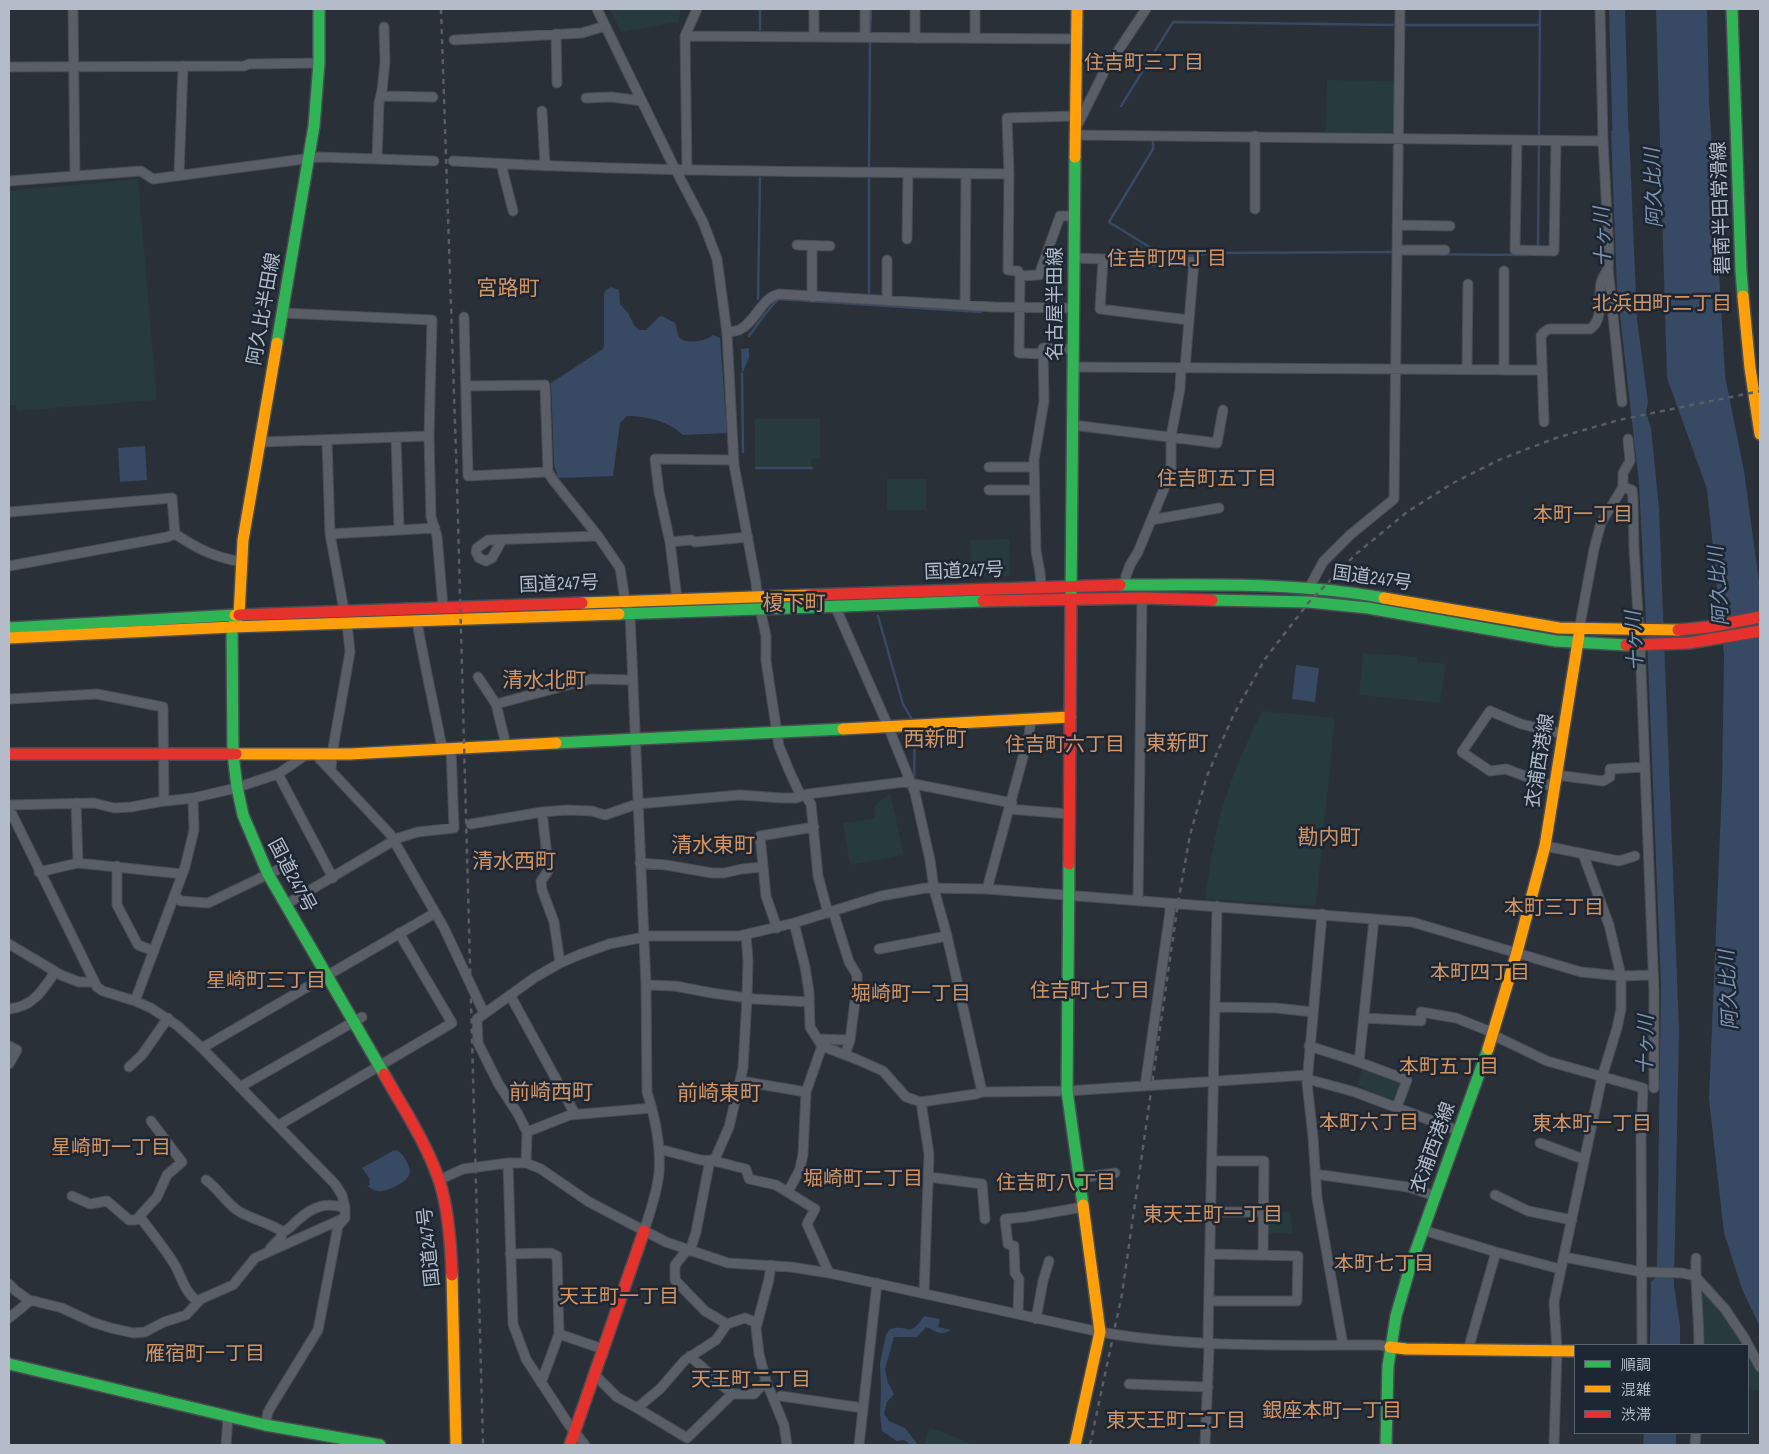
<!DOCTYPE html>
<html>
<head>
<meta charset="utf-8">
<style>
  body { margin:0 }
  #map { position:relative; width:1769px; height:1454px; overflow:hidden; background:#2a3038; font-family:"Sofia Sans Condensed","Noto Sans JP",sans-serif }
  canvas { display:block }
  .frame { position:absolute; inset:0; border:10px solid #b4bcc9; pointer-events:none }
  .legend { position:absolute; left:1574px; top:1344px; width:175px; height:90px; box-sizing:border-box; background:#1d2633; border:1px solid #59626f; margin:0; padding:6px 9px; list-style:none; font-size:15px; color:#b4bcc9 }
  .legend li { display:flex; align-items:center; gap:10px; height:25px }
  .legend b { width:25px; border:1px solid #59626f }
</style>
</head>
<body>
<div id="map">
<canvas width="1769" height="1454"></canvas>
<div class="frame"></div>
<ul class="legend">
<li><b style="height:6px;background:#30b455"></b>順調</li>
<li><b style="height:6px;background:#ff9f0a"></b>混雑</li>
<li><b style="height:6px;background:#e5322d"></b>渋滞</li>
</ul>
</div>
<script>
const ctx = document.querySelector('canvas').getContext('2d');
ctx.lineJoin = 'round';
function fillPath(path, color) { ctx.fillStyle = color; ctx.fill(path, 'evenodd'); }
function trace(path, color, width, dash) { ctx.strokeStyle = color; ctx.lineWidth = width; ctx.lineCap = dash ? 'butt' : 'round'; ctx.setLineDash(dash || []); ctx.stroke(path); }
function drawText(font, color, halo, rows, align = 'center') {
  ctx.font = font + ' "Sofia Sans Condensed","Noto Sans JP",sans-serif'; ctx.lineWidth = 5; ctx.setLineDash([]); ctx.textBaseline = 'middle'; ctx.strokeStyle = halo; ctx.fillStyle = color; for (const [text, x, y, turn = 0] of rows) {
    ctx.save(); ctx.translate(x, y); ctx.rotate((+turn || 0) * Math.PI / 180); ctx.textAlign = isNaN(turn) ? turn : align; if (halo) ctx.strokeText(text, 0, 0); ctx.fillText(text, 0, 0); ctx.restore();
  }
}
fillPath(new Path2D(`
  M610,9H681L678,22L621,32Z
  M1327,80L1394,81V129L1390,133L1326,132Z
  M138,179L157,400L17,411L16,405H9V191Z
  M1133,241L1161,257L1133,255Z
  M755,419H820V459H811V467H755Z
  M887,479H926V510H887Z
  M1009,539L1010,576L971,577L970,540Z
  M1363,653L1417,657V661L1446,664L1440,703L1359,695Z
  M1262,711L1335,718L1316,906L1205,899C1208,879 1211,858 1215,838C1223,796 1243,749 1262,711Z
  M890,793L904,855L850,865L843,823L875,818L874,806Z
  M1363,1066L1403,1081L1395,1102L1357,1085Z
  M1268,1212H1290L1293,1233H1268Z
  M1704,1292L1722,1311L1745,1345H1703L1701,1293Z
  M1748,1350L1760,1372V1389L1753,1391L1748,1387Z
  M929,1427L974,1445H924Z`), '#273a3e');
fillPath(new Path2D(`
  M1656,9H1707L1709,100L1725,376L1744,471L1760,589V1327L1742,1289L1724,1233L1709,1099L1722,786L1724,655L1707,489L1667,378Z
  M1611,131H1629L1637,320L1648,402L1646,412L1651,428L1659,509L1679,1030L1674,1286L1680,1326V1345H1650L1651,1282L1657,1276V1267L1661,985L1648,660L1639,483L1617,289Z
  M611,287L619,290L620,304L628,313L634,325L639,330H646L659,317L662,316L675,323L679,338C688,344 705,342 713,335L720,338L727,433L683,435C669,421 646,416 627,416L620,423L613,476L558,478L554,464L551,383L603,349L604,346V294L606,290Z
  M749,348V358L742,374L741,349Z
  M145,446L147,480L120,482L118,448Z
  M1296,665L1319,668L1315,702L1292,699Z
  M397,1150C401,1153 403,1155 405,1159C415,1175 408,1180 394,1187C389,1189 384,1192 378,1191C374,1191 371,1188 367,1186L370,1185L369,1178L362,1168L393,1151Z
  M924,1316L940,1319L938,1327L951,1330C939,1337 937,1331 926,1327L917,1337H894L885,1369L888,1383L894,1394L887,1402L884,1414L889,1421L905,1428L918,1445H911L904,1440L897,1441L882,1431L880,1415L881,1390L880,1363L886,1335L889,1330C908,1322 908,1341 924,1316Z
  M1644,1433H1676V1445H1643Z`), '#384963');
trace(new Path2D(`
  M1403,25H1540
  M760,31V9
  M870,33L871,9
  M1121,106L1173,22L1397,25
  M1539,134L1540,9
  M1153,142V149L1109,222L1164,256L1200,255L1209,253L1392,252
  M869,168L870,43
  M869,179V294
  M1538,245L1539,144
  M1401,254L1527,255
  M758,299L760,178
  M749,336L765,314L778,299L981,312
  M742,374L743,452
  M756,468H812
  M878,616L903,704L911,718
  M914,776L915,730`), '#384963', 2.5);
trace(new Path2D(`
  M1617,9L1621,151`), '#384963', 16);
const street = new Path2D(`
  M73,9L75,175
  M597,9L672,163L703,222L717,259L727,333L734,465L756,583L757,596
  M1600,9L1603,141L1609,252L1608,268L1622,402
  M556,34L557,83
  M685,36L1077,39
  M814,37V9
  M865,37V9
  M915,38V9
  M975,38V9
  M454,40L582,33L605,26
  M9,67L244,66L249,64L319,63
  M381,96L433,97
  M586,98L612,97L642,101
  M542,111L545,166
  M1079,122L1104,72L1146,9
  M1075,135L1603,141
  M1517,140L1515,250L1554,251L1556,141
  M377,159L379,103L382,90L385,62L384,27
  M453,161C638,172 823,171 1009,174
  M501,164L513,211
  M687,169L685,36L697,9
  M179,175L183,66
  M9,181L141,171L153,179L319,157L434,161
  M1255,209V136
  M1397,225L1450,226
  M907,239L908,173
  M797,245L830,246
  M812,246V297
  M1397,250H1445
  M1074,258L1194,262L1185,368
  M1103,259L1100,309L1189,320
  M1020,276L1039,275L1060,216H1074
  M887,300V260
  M965,305L966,174
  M283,313L432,320L429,436L431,517L437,536L443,607
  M464,317L468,476L548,472
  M727,333C730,332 735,331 739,330C756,322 761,298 779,294L995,307L1073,308
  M1043,354L1019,353L1020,276L1018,271L1008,270L1009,174L1007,118L1075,116
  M1073,367L1542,370
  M1467,369L1468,284
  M1504,370V271
  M466,386L545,385L548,472L553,480L598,536L620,568L625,600L630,614L646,985L647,1092C655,1117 661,1146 659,1173C657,1193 650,1212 644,1231
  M1544,422L1541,336L1544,332L1549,329H1590C1604,320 1598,298 1601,283C1602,278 1606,273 1608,268
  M1073,425L1217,443L1223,410
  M396,437L399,529
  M327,440L330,534L344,610
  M261,442L429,436
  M989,467H1034
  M1623,487L1632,490L1633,498L1634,548L1639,631
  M989,490H1034
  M9,512L172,498L175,534
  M1151,520L1219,508
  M330,534L435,528
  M502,540L492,558L486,561L479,558L476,552L477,548L488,540L598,536
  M670,542L691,540L695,542L748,537
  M9,566L167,537L175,534C200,550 212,556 241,562
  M1125,584L1126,576L1130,565L1138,552L1171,472V436L1180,389L1181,368
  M1041,587L1040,572L1036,551L1034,460L1044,401L1043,348L1073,349
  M1309,588L1323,562L1350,535L1394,499L1400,9
  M677,599L670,542L659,492L655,459L734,460
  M835,606L888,726L915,793L930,860L934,889L947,936L982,1092
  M760,609L766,636V661L779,746L788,768L799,792L807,798L811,804L818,876L828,913
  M417,621C424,664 434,705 442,748
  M1579,630L1594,549L1601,523L1623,487V473L1630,461L1628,439
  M1640,645L1654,991V1088
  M478,677L496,704L506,745
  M9,699L97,694L163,707L164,801
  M496,704L591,679L632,680
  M315,754L390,834L444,928L484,1013
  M331,771L332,754L350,652L347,624
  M278,774L333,878
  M1556,775L1603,781L1610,777V769L1645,767
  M1554,787L1506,769L1490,771L1462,752L1490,711L1521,724L1563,734
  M76,803L78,863
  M9,805L94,803L114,808L131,807L158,802L193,798L232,789L278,774L307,754
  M9,808L97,987L103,991L135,1001L151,1008L178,1026L202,1048L335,1184L342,1195L345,1208V1218L338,1226L318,1330L272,1405L268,1412L265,1425
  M1009,809L1069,814
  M542,812L548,864V871L541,881L542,890L554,922L560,963
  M471,824L542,812L567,810L592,811L605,815L637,804L740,795L782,798H796L808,794L904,782L1012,803
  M1545,846L1619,861L1635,856
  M640,863L666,865L712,873H724L742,869L762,867
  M117,866V905L138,945L154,951
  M39,872L78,863L182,874
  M987,889L1029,735L1031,719
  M174,896L181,901L208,903L277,870
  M1138,901L1142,598
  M285,905L398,838L418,832L454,828L451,748
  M833,911L849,962L857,975V986L850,1040L845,1055
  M1322,914L1307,1083L1313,1137L1317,1198L1343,1345
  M794,923L805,967L809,992L810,1027L822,1046L856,1059L883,1071L906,1097L921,1102L976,1094L982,1092L1067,1091L1308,1075
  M777,928L766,896L760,836L814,827
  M9,944L61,975L79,982H94
  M879,949L947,936
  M646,985L675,986L712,993L755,999L809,1002
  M510,995L575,1114
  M135,1001L185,867L194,830L193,798
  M1215,1007L1276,1008L1313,1012
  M9,1009C33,1007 43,990 55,972
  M1364,1018L1421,1021V1012L1456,1018L1494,1033
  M1493,1035L1547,1061L1643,1088L1641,1138L1642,1345
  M818,1039L850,1040
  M9,1046L17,1050L9,1064
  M1309,1046L1356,1061L1407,1080L1396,1109
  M202,1048L435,913
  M1359,1062L1374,919
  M129,1067L142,1055L168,1018
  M1307,1079L1355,1092L1459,1131
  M741,1081L806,1092
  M1145,1086L1170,912V904
  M240,1087L362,1017
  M921,1102L929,1154L924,1293
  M279,1125L452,1023L399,933
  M527,1132L570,1115L652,1108
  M1540,1143L1583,1159
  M659,1149L701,1160L714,1161L746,1169L749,1179L776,1185L815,1209L807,1224L829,1273
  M714,1161L729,1127L743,1068L747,998L748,961L746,935
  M1212,1161H1264L1263,1255
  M508,1163L513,1324L526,1359L569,1425L585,1445
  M526,1163L527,1132L518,1114L498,1083L478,1043L477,1019L534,978L560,963L581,954L609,944L649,936H739L794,923L881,896L926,888L987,889L1412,922L1581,972L1621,976L1653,975
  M1315,1174L1408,1187L1435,1196
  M929,1177L982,1184L985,1219
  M1079,1178L1115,1173
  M206,1180C219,1189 227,1205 240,1212C254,1220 270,1223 283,1232
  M439,1180L463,1169L508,1163H526L541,1169L589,1202L666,1242L728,1263L791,1267L829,1273L1100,1332C1191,1348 1286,1345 1379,1345L1390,1347
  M788,1192L800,1169L803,1154L806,1092L822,1046
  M1495,1195L1528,1211L1572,1220
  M72,1196L90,1204L107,1201L129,1220H136L157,1197L167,1175L182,1162L151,1121
  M1211,1212H1263
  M140,1217C151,1232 163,1246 173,1262C181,1274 184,1292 197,1301
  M1423,1230L1496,1252L1560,1269
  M270,1249L281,1237L283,1232C290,1229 293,1224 299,1219C314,1206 326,1202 345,1208
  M687,1250L675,1265V1280L705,1311L727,1324
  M690,1251L696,1232L710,1160
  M510,1254L551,1253L557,1256L559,1334L541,1383
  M1564,1257L1642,1272L1682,1273L1695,1276L1725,1309L1745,1339L1760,1367
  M1696,1258C1695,1287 1699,1316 1699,1345
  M771,1265L769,1279L756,1328L759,1354L766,1381L784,1425L787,1445
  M9,1284L16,1291L30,1301
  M1209,1301H1297L1298,1256L1210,1254
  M1018,1314L1019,1279L1015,1273L1014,1246L1008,1244L1005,1219L1026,1217L1083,1207
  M9,1318L30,1301H34L62,1308L92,1322L111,1328L133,1333L145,1332L164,1322L186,1315L201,1299L233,1285L255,1258L342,1219
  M1036,1319L1043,1281L1049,1261
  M559,1334L603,1349
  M1468,1350L1496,1252
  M690,1356L732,1394H754L766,1381
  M595,1375L617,1397L637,1408
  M1129,1384L1208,1387
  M732,1394L687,1438L637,1408L660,1389L685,1360L716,1340L727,1324L745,1318L757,1323
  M781,1396L863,1408
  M226,1445L228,1417
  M859,1445L877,1283
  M1205,1445L1209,1349L1208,1337L1217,906
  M1554,1445L1557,1351L1554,1302L1602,1077L1617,1028L1621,1009V976L1609,925L1583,854
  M1695,1445L1696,1433`);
const fast = new Path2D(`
  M1732,9L1741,271L1743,296
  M277,343L314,126L319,63V9
  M1120,585C1208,585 1297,582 1384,598
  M1071,597L1075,157
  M1212,600L1309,602L1368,608L1556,641L1626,645
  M619,614L983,601
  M237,619L232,627L233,754L237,787L243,815L268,874L384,1074
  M9,628L235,615
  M556,743L843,729
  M1069,864L1067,1091L1083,1205
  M9,1364L265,1425L380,1445
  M1386,1445L1388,1366L1396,1316L1411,1264L1488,1049`);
const slow = new Path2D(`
  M1075,157L1077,9
  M1743,296L1750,368L1760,434
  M1384,598L1559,628L1678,630
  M582,603L810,595
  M235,615H239L243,540L277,343
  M232,627L619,614
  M9,638L232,627
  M843,729L1070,717
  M236,754H350L556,743
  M1488,1049L1517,952L1545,846L1579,635
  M452,1275L456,1445
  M1390,1347L1406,1349L1575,1351
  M1075,1445L1100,1332L1083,1205`);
const jam = new Path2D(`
  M810,595L1120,585
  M983,601L1142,598L1212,600
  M239,615L582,603
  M1678,630L1708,627L1760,617
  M1626,645L1689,643L1760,631
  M9,754H236
  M1069,864L1071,599
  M384,1074C403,1108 426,1142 439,1180C448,1207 451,1246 452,1275
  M570,1445L644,1231`);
trace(street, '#484c53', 11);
trace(fast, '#484c53', 14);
trace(slow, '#484c53', 14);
trace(jam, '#484c53', 14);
trace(street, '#5a5e66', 9);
trace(fast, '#30b455', 11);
trace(slow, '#ff9f0a', 11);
trace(jam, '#e5322d', 11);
trace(new Path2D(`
  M441,9L457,483L483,1445
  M1090,1445L1122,1294L1178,903L1190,835L1207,776L1233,716L1265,659L1309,602L1356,554L1407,512L1453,483L1501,459L1556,438L1619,420L1760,391`), '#595d64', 2.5, [5, 5]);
drawText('19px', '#b4bcc9', '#1d2633', [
  ["碧南半田常滑線",1722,208,-92],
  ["名古屋半田線",1056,304,-90],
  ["阿久比半田線",265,309,-80],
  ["国道247号",964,572,-2],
  ["国道247号",1372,579,8],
  ["国道247号",559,585,-2],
  ["衣浦西港線",1541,761,-81],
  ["国道247号",291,876,62],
  ["衣浦西港線",1434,1148,-70],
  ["国道247号",430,1247,-96]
]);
drawText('20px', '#d59563', '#1d2633', [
  ["住吉町三丁目",1144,64],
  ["住吉町四丁目",1167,260],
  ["北浜田町二丁目",1662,305],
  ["住吉町五丁目",1217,480],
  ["本町一丁目",1583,516],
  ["住吉町六丁目",1065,746],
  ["本町三丁目",1554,909],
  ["本町四丁目",1480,974],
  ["星崎町三丁目",266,982],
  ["住吉町七丁目",1090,992],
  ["堀崎町一丁目",911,995],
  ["本町五丁目",1449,1068],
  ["本町六丁目",1369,1124],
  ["東本町一丁目",1592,1125],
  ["星崎町一丁目",111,1149],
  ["堀崎町二丁目",863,1180],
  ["住吉町八丁目",1056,1184],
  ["東天王町一丁目",1213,1216],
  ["本町七丁目",1384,1265],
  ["天王町一丁目",619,1298],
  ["雁宿町一丁目",205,1355],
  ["天王町二丁目",751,1381],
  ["銀座本町一丁目",1332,1412],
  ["東天王町二丁目",1176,1422]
]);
drawText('italic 20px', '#7c92b1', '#1d2633', [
  ["阿久比川",1655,188,-92],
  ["十ヶ川",1604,237,-92],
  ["阿久比川",1720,586,-94],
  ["十ヶ川",1636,641,-93],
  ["阿久比川",1730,990,-93],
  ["十ヶ川",1647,1045,-89]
]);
drawText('21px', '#d59563', '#1d2633', [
  ["宮路町",508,290],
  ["榎下町",794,605],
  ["清水北町",544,682],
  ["西新町",935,741],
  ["東新町",1177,745],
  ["勘内町",1329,839],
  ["清水東町",713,847],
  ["清水西町",514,863],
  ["前崎西町",551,1094],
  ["前崎東町",719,1095]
]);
</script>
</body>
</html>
